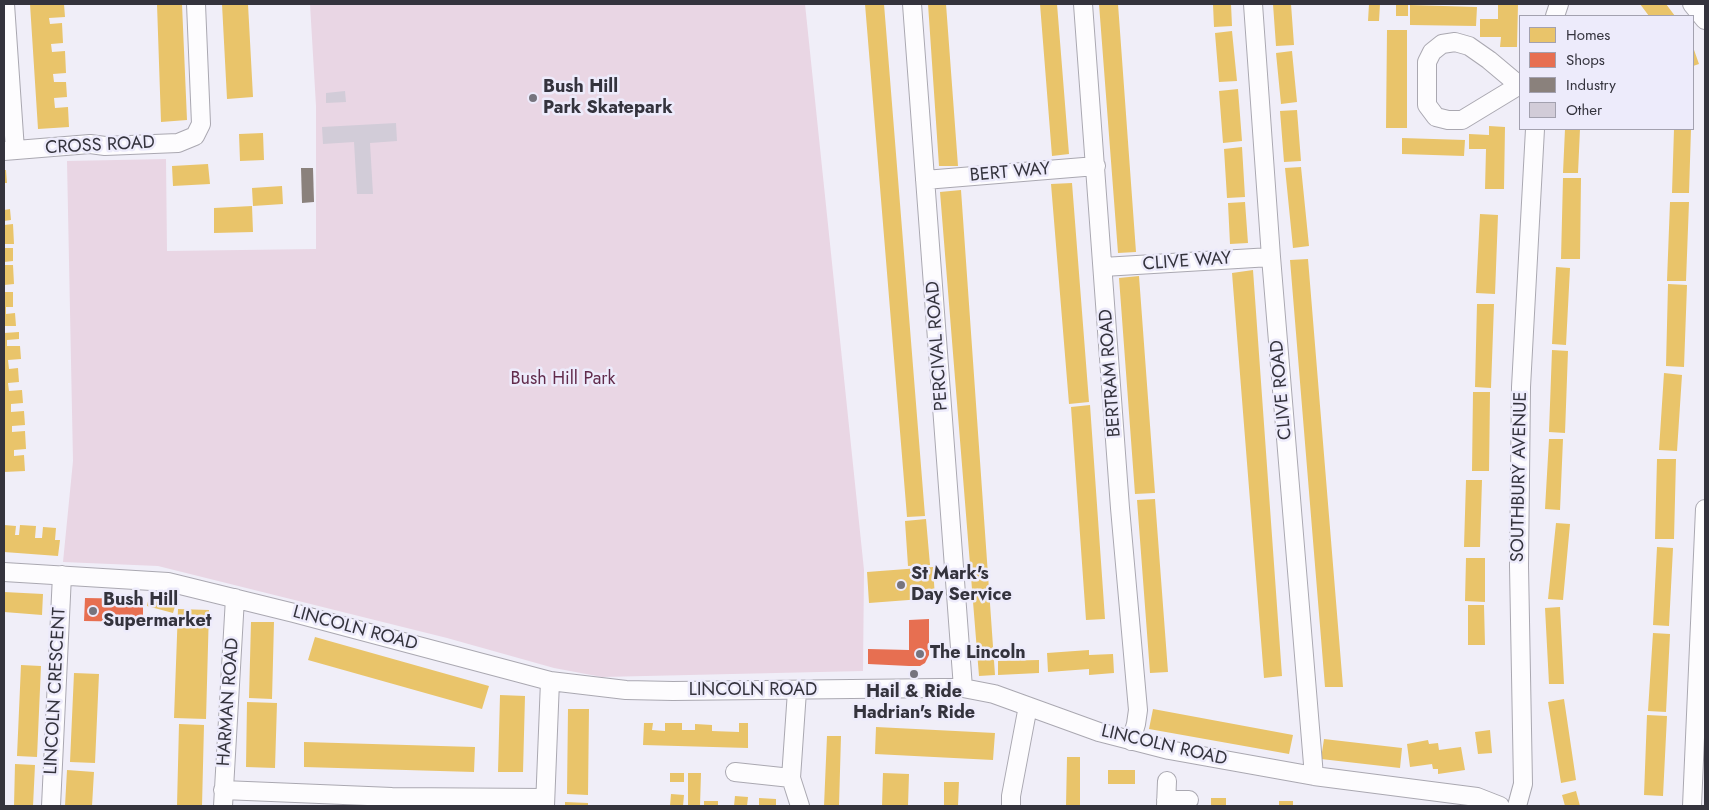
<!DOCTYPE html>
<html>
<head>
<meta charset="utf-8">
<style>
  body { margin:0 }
  #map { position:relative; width:1709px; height:810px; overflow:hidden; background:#f0eef8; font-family:Jost,sans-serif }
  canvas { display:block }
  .frame { position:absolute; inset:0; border:5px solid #34333d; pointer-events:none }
  .legend { position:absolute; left:1519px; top:15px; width:175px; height:115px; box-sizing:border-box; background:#edebfb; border:1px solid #a3a1af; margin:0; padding:6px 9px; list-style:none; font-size:15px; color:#34333d }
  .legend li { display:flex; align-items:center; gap:10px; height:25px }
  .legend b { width:25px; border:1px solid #a3a1af }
</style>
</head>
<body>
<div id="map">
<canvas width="1709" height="810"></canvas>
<div class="frame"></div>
<ul class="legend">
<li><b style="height:14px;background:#e9c46a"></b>Homes</li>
<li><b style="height:14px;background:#e76f51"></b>Shops</li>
<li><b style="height:14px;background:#8a817c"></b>Industry</li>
<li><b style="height:14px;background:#d2ccd8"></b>Other</li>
</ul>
</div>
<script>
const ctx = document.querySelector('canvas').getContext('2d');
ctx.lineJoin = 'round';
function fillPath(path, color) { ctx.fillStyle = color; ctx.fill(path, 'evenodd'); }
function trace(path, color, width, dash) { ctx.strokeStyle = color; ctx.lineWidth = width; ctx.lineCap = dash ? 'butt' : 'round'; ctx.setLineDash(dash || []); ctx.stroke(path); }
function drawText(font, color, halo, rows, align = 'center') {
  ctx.font = font + ' Jost,sans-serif'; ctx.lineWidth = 5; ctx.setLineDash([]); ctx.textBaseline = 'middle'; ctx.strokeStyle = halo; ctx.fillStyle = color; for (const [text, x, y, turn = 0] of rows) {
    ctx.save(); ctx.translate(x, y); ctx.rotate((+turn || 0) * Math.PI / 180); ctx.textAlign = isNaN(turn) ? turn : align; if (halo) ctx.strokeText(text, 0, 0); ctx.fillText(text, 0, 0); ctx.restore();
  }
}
fillPath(new Path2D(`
  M310,4H805L864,570L863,671L602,677L554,668L447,638L158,566L63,562L73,461L67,161L166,159L167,251L316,249V106Z`), '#e9d6e4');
fillPath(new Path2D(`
  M30,4H64L65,17L49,18L50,24L62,23L63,43L51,44L52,52L65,51L66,73L53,74L54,82H66L67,97L54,98L55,108L68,107L69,127L38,129Z
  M157,4H182L187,120L161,122Z
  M222,4H248L253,97L227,99Z
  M865,4H884L925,516L907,517Z
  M928,4H946L958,166H939Z
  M1040,4H1057L1069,154L1052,156Z
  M1099,4H1118L1136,252L1118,253Z
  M1213,4H1231L1232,26L1214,27Z
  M1273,4H1291L1294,45L1276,46Z
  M1369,4H1380L1379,21H1368Z
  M1396,4H1408V16H1396Z
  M1498,4H1518L1517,47H1500L1501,37H1480V19H1498Z
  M1640,4H1666L1675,16H1649Z
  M1410,5L1477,7L1476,26L1410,25Z
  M1387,30H1407V128H1386Z
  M1232,31L1237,81L1219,82L1215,33Z
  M1693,47L1699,64L1693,66Z
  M1292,51L1297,102L1281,104L1276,53Z
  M1238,89L1242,141L1223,143L1219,91Z
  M1297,110L1301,161L1284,162L1280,111Z
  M1489,126L1505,127L1504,189H1485L1486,149H1469V134L1489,135Z
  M1565,129H1580L1578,173H1563Z
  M1674,129H1691L1689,193H1672Z
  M263,133L264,160L240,161L239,134Z
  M1402,138L1465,140L1464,156L1402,154Z
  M1242,147L1245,197L1227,198L1224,149Z
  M208,164L210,184L173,186L172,166Z
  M1301,167L1309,246L1293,248L1285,168Z
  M4,170H6L7,183H4Z
  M1563,178H1581L1580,259H1561Z
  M1072,183L1089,402L1069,404L1051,184Z
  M282,186L283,204L253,206L252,188Z
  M961,190L995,675L979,676L940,192Z
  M1245,202L1248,243L1230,244L1228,203Z
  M1670,202H1689L1686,281H1667Z
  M252,206L253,232L214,233V208Z
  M10,209L11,220L4,221V210Z
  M1480,214L1498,215L1495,294L1476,293Z
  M13,224L14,244H4V225Z
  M4,248H13V261L4,262Z
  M1308,259L1343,687H1325L1290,260Z
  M4,265H13L14,284L4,285Z
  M1556,267L1570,268L1566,345L1552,344Z
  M1253,270L1282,676L1264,678L1232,273Z
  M1139,276L1155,493L1135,494L1119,278Z
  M1668,284L1687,285L1684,367L1666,366Z
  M4,292H13V307H6V314L15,313L16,326H4Z
  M1477,304H1494L1491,388L1475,387Z
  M19,332V339L7,340V346H20L21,359L8,360L9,369L18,368L19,382L8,383L9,391L22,390L23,403L11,404V412L24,411L25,425L12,426V432L25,431L26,449L14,450V456L24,455L25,471L4,472V333Z
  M1552,350L1568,351L1565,433L1549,432Z
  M1664,373L1682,375L1677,451L1659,450Z
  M1473,392H1490L1489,471H1472Z
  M1090,405L1105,619L1086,620L1071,407Z
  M1549,439H1563L1560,510L1545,509Z
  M1657,459H1676L1674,539H1655Z
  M1466,480H1482L1480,547H1464Z
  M1155,499L1168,672L1150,673L1137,500Z
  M926,519L930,565L908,566L905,521Z
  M1556,523L1570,524L1563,600L1548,599Z
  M4,525L16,526L15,535H19L20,525L36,526L35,538H42L43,527L56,528L55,540H60L58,556L4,552Z
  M1657,547L1673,548L1669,626L1653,625Z
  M1466,558H1485V602L1465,601Z
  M933,567L935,598L869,603L867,572Z
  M4,592L43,594L42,615L4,612Z
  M149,597L176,603L173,613L147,606Z
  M1468,605H1484L1485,645H1468Z
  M1560,607L1564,684H1549L1545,608Z
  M178,609L209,610L206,719L174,718Z
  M251,622H274L272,699L249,698Z
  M1653,633L1670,634L1666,712L1648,711Z
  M315,637L489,686L482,709L308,660Z
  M1089,650V655L1113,654L1114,673L1089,675V669L1048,672L1047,653Z
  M1039,660V673L998,675V661Z
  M21,665L41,666L37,757L17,756Z
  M74,673L99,674L95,763L70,762Z
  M500,695L525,696L523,772H498Z
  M1564,699L1576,780L1561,783L1548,702Z
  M247,702L277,703L275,768L246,767Z
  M568,709H589L588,795L567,794Z
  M1153,709L1293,735L1289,754L1149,729Z
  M1647,715L1667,716L1663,796L1644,795Z
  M644,723H653L652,730L665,731V723H682V730H695V724L712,725V731L739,732V723H748V748L643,745Z
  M179,724L204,725L202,806H177Z
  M876,727L995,733L993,760L875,754Z
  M1490,730L1492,753L1478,754L1475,732Z
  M827,736H841L839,806H824Z
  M1324,739L1402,748L1400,768L1321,759Z
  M1428,740L1429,744L1438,743L1439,750L1461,747L1465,770L1438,774V769H1433L1432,764L1410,767L1407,744Z
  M304,742L475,747L474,772L304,767Z
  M1067,757H1080V806H1066Z
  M15,764L35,765L33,806H14Z
  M67,770L94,772L92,806H65Z
  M1108,770H1135V784H1108Z
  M670,773H684V782H670Z
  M688,773H701L700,806H688Z
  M883,773L909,774L908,806H882Z
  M944,782H959L958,806H944Z
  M1576,791L1580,806H1565L1562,795Z
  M671,794L684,795L683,806H670Z
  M735,796L748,797L747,806H734Z
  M759,798L776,799V806H759Z
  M1211,798H1226V806H1211Z
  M704,801H718V806H704Z
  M1279,801H1293V806H1279Z
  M565,802L588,803V806H565Z`), '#e9c46a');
fillPath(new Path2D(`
  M85,598L143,599V622L84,621Z
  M929,619V655L925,663L920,666H909L868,664V649L909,650V620Z`), '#e76f51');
fillPath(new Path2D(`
  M301,168H313L314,202L302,203Z`), '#8a817c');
fillPath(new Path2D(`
  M345,91L346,102L326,103V93Z
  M396,123L397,141L370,143L373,194H357L354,142L323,144L322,127Z`), '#d2ccd8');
const minor = new Path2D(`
  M5,4L15,150
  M912,4L963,688
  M1083,4L1120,508L1138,710L1136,724L1131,741
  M1253,4L1271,257L1314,776
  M1692,4L1705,20
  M1555,16L1559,4
  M1518,86L1462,120H1448L1436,117L1427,105V62L1432,52L1442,44L1455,42L1469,46L1489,60L1520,86
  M4,151L90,144L105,146L178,143L195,136L201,124L196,4
  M925,180L1096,166
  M1103,267L1271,257
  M4,572L168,582L294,613L550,681L626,690L673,691L941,688H963L994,694L1099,732L1169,750L1314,776L1477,797L1500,806
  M797,691L791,778L800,806
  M735,772L791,778
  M223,790L392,797L545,798
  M1166,800H1189
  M51,806L62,575
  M223,806L235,598
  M545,806L550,681
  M1011,806V796L1028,706
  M1166,806L1167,781
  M1517,806L1523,784L1519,566L1521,387L1535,129
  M1692,806L1705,509`);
trace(minor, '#aaa8b1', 20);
trace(minor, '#fdfcfe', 18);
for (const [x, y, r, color] of [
  [533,98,5,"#76747e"],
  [901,585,5,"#76747e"],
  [93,611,5,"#76747e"],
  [920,654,5,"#76747e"],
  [914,674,5,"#76747e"]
]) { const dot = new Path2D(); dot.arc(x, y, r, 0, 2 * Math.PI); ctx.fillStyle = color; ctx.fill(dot); trace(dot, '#edebfb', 2); }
drawText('bold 18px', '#34333d', '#edebfb', [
  ["Bush Hill",543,88],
  ["Park Skatepark",543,109],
  ["St Mark's",911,575],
  ["Day Service",911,596],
  ["Bush Hill",103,601],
  ["Supermarket",103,622],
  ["The Lincoln",930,654],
  ["Hail & Ride",914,693,"center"],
  ["Hadrian's Ride",914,714,"center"]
], 'left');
drawText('18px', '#34333d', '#edebfb', [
  ["CROSS ROAD",100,146,-3],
  ["BERT WAY",1010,173,-5],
  ["CLIVE WAY",1187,262,-4],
  ["PERCIVAL ROAD",938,346,-94],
  ["BERTRAM ROAD",1111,373,-94],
  ["CLIVE ROAD",1282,390,-95],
  ["SOUTHBURY AVENUE",1520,477,-89],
  ["LINCOLN ROAD",355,629,15],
  ["LINCOLN CRESCENT",56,691,-87],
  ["LINCOLN ROAD",753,691],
  ["HARMAN ROAD",229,702,-86],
  ["LINCOLN ROAD",1164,746,13]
]);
drawText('18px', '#612b4b', '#edebfb', [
  ["Bush Hill Park",563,380]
]);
</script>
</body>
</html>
